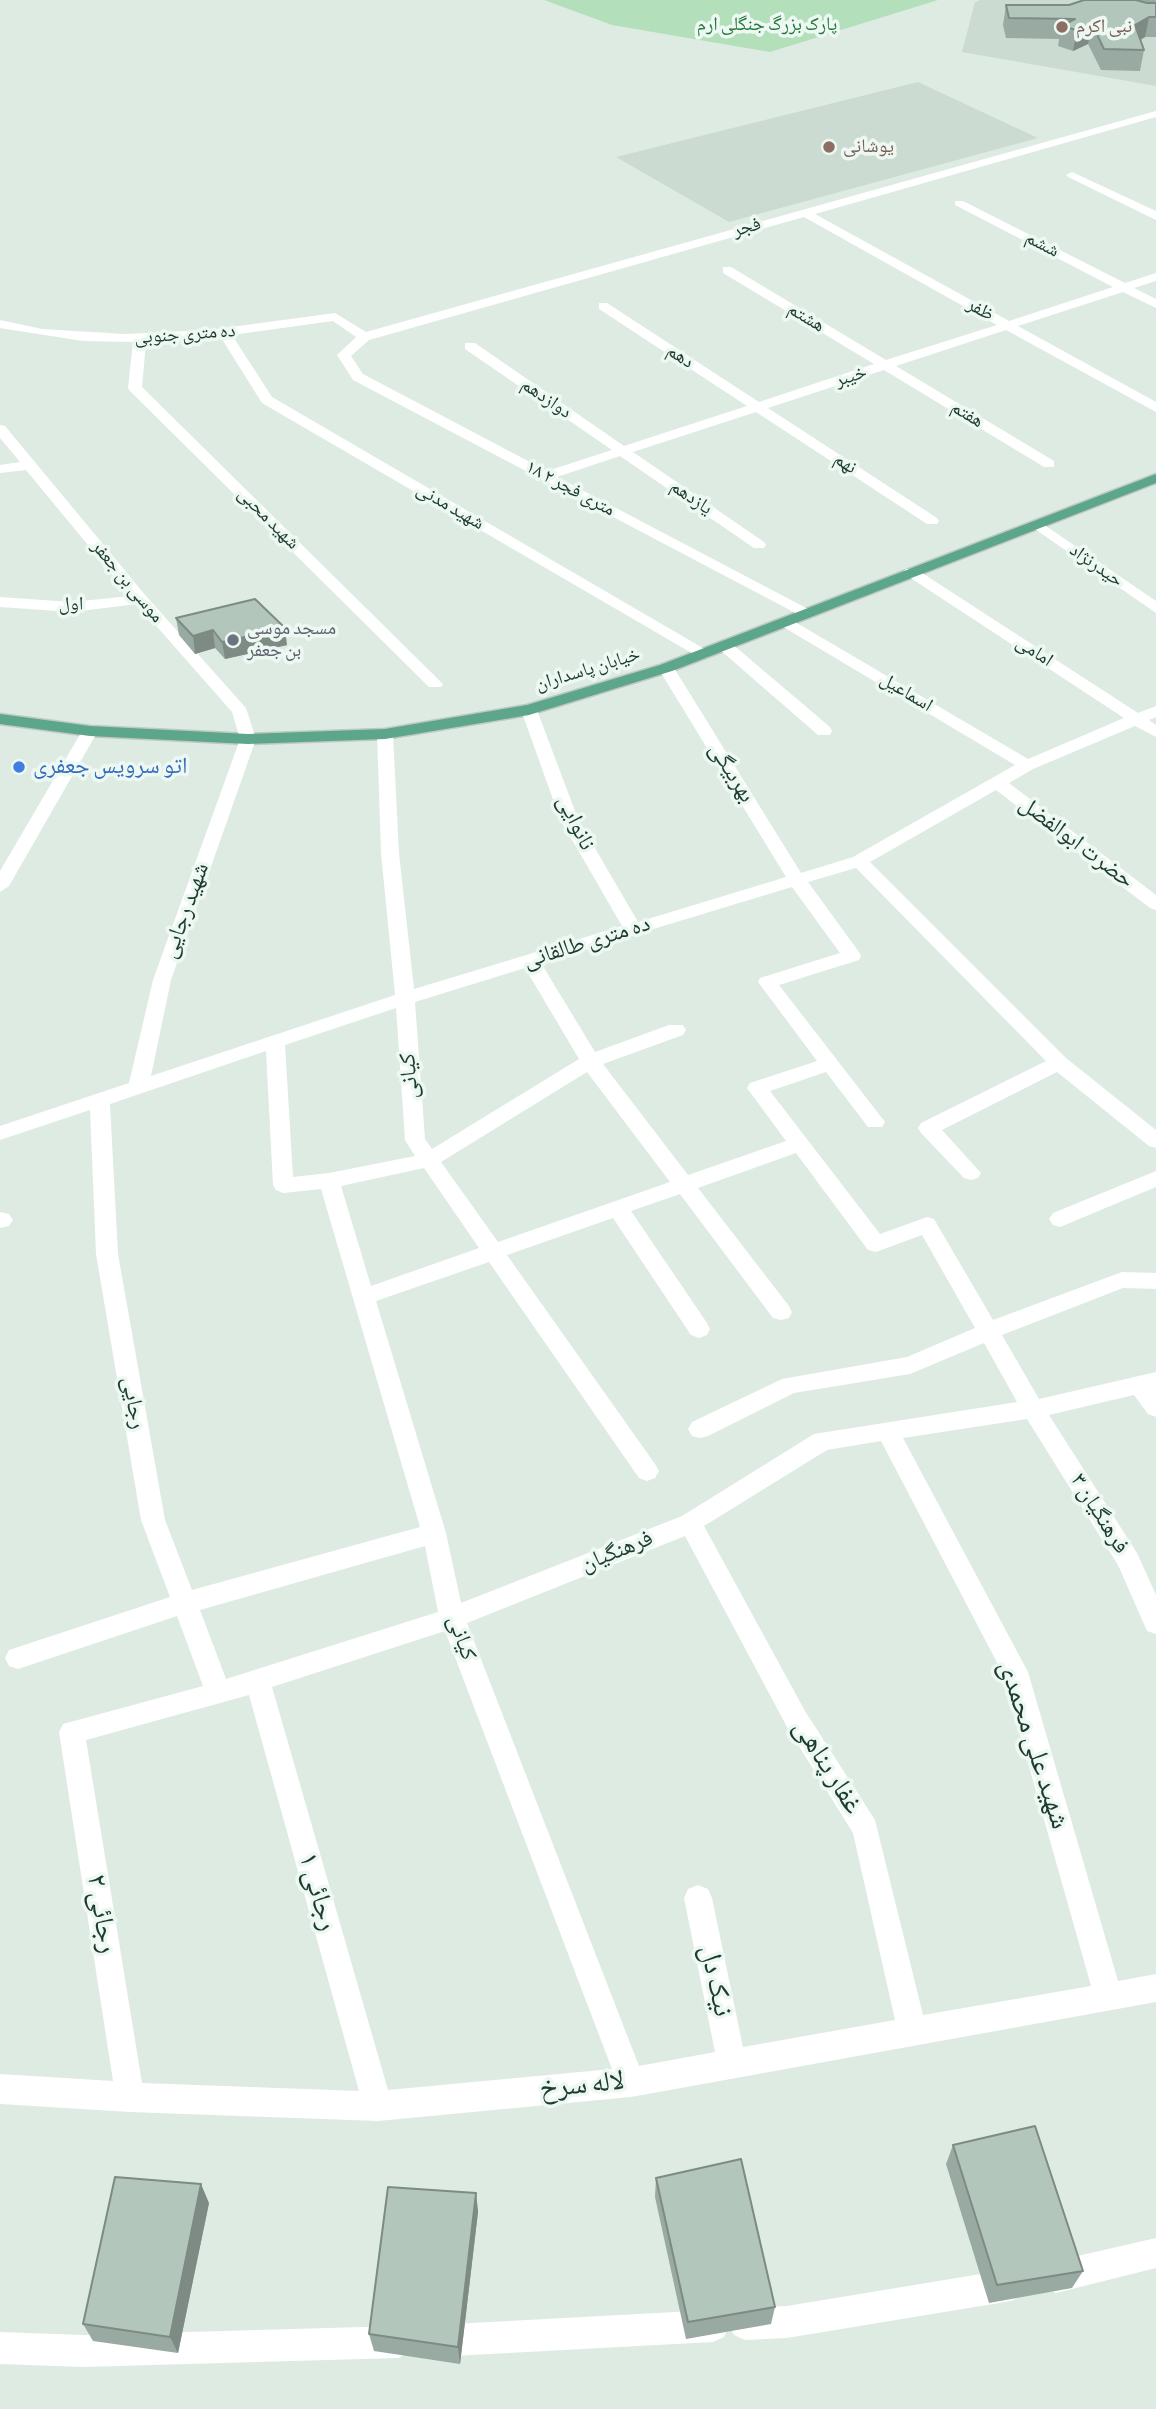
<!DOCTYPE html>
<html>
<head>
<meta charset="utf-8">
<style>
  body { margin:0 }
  canvas { display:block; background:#ddebe3 }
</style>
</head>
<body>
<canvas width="1156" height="2409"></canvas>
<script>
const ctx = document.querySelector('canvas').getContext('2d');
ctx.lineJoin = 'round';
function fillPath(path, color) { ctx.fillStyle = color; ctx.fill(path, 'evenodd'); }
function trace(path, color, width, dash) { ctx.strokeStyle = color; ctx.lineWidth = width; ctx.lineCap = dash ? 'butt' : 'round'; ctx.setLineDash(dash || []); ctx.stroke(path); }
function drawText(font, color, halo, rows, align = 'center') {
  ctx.font = font + ' "Sofia Sans Condensed","Noto Naskh Arabic",sans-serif'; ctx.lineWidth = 7; ctx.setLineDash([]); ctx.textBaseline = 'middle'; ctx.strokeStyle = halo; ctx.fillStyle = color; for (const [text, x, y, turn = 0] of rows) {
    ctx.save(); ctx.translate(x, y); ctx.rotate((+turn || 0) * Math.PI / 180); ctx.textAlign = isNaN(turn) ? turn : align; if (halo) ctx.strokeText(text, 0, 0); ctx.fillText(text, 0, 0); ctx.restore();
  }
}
fillPath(new Path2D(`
  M980,0H1156V86L962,52L975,2Z
  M918,82L1038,138L729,222L616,157Z`), '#cbdbd2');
fillPath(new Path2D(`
  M544,0H938L770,52L612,25Z`), '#b3dfba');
const major = new Path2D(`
  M1156,474V483L672,671L529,715L385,739L248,744L90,736L0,724V714L90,726L248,734L385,729L527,705L660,665Z`);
trace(major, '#c0c8c5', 3);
fillPath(new Path2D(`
  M1156,111V117L815,214L1009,321L1113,287L955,205V201H963L1125,283L1156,273V281L1134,288L1156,299V308L1123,292L1018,326L1156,402V412L1006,330L896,366L1054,461V467H1044L884,370L768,408L937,518L939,521L937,524H927L756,412L633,452L764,542L766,545L764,548H754L620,456L557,477L810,610L813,613L805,618L353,380L337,355L356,337L333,321L232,335L272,397L708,651L710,654L708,657L702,659L262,403L220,336L146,342L142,387L443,684L441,687H429L130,391L128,388L133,342L83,341L0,328V320L42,329L125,334L209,330L335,313L366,332ZM804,217L997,325L886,360L731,267H723V273L874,364L759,402L607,303H599V309L747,406L624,446L475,343H465V349L612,450L547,471L363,374L351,356L369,340Z
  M1072,172L1156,211V220L1068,177L1066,175Z
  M0,425L5,426L146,596L246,708L256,739L171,980L151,1076L395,995L381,853L377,734L379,730L385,729L393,734L399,853L414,989L622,926L560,819L521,710L523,707H535L537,710L578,819L638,922L786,877L658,668L660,665H672L674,668L801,873L853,857L1015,765L780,625L777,622L780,619H790L1028,759L1124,718L906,575L903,572L906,569H916L1138,713L1156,706V717L1149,720L1156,725V737L1135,726L1033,769L1009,783L1156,895V910L1150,908L996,790L870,862L1066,1058L1156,1130V1148L1149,1146L1057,1072L942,1130L981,1173L978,1178L971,1180L964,1178L921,1133L918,1128L921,1123L1046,1061L856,868L808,882L859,952L861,956L859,960L779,985L885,1122L882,1127H868L826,1072L770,1091L880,1234L927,1217L934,1219L993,1320L1122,1272L1156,1273V1289L1123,1288L1002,1335L1039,1399L1156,1372V1417L1148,1414L1134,1395L1049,1415L1137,1553L1156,1595V1634L1147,1631L1118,1565L1027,1419L903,1438L1028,1672L1118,1981L1156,1974V2002L631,2097L378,2121L130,2112L0,2104V2074L113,2081L59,1732L63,1724L203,1686L177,1616L18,1669L9,1666L5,1658L9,1650L170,1597L141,1520L96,1254L90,1110L0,1140V1126L129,1083L153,980L240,739L232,712L137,604L72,612L0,607V597L72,602L130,596L26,470L0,473V465L20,462L0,438ZM792,887L840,953L760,978L758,982L817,1061L750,1083L747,1088L786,1141L688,1175L603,1064L683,1035L686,1030L683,1025H669L595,1052L541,963ZM525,968L579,1059L432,1149L425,1139L415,1002ZM396,1008L405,1140L415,1156L329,1173L293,1177L285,1045ZM266,1051L273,1185L276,1190L283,1193L321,1189L420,1527L192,1590L165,1520L118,1254L110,1104ZM587,1072L670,1182L498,1242L441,1162ZM796,1153L868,1250L876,1252L922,1235L975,1328L907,1357L782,1379L692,1422L688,1429L692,1436L700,1438L708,1436L794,1393L910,1374L984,1343L1017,1402L814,1434L682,1516L461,1603L446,1533L376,1301L489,1262L639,1478L647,1481L655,1478L659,1471L655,1464L507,1255L613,1218L691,1335L699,1338L707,1335L710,1329L707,1323L631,1211L680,1194L773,1318L781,1320L789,1318L792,1312L789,1306L698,1188ZM424,1168L479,1248L371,1286L341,1186ZM881,1441L1003,1674L1091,1986L923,2015L875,1820L805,1711L704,1526L827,1450ZM685,1536L787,1727L853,1833L895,2020L743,2047L712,1898L708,1889L698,1885L688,1889L684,1898L715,2052L639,2066L467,1623ZM425,1546L438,1612L226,1679L200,1610ZM445,1631L612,2069L388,2090L272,1687ZM249,1695L359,2091L142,2083L86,1740Z
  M1037,520L1156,601V613L1032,527L1030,524Z
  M725,641L731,643L830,727L832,731L830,735H818L719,649L717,646L719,643Z
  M90,726L98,731L9,886L0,892V871L82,731Z
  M1156,1171V1187L1060,1227L1053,1225L1049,1219L1053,1213Z
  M0,1212L9,1214L13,1220L9,1226L0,1228Z
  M1156,2238V2268L1056,2293L1045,2288L1040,2277L1045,2266L1056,2261Z
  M1011,2269L1022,2274L1027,2285L1022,2296L1011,2301L787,2338L745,2340L734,2335L729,2324L734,2313L745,2308L787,2306Z
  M713,2310L724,2315L729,2326L724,2337L713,2342L434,2357L423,2352L418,2341L423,2330L434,2325Z
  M398,2326L409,2331L414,2342L409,2353L398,2358L83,2367L0,2364V2332L83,2335Z`), '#fff');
fillPath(major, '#5ca68b');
fillPath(new Path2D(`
  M1081,0H1156V37H1145L1140,40L1144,50L1140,71L1101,70L1088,44L1073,51L1058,46L1059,39L1006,38L1003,25L1006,5H1069L1081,1Z
  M176,618L287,645L225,659L215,648L195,654L179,635Z
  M953,2145L1083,2271L1072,2288L989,2303L946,2164Z
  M656,2178L775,2307L771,2324L686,2339L655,2197Z
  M476,2193L478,2212L460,2364L374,2351L369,2334Z
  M209,2203L178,2353L93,2341L83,2324Z`), '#99aaa2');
fillPath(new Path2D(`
  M1149,17L1145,37L1131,46L1135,25Z
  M1092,24L1088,44L1073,51L1077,30Z
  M285,628L287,645L225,659L222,642Z
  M213,630L215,648L195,654L193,636Z
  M201,2184L209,2203L178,2353L170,2337Z
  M476,2193L478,2212L460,2364L458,2347Z`), '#7d8b84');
const building = new Path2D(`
  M1084,0H1136L1147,3H1156V17H1149L1135,25L1144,50L1104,49L1092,24L1077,30L1061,26L1075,19L1009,18L1006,5H1069Z
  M255,599L285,628L222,642L213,630L193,636L176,618Z
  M1035,2126L1083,2271L997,2285L953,2145Z
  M741,2159L775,2307L688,2322L656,2178Z
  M115,2177L201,2184L170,2337L83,2324Z
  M388,2187L476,2193L458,2347L369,2334Z`);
fillPath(building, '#b2c6bc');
trace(building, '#7d8b84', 2);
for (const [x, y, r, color] of [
  [1062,27,7,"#8d6e63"],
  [829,147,7,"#8d6e63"],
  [233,640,7,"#6b7280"],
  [19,767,7,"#3f7fe0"]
]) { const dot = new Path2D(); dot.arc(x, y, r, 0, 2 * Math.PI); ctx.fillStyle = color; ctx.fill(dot); trace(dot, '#eef8f2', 2.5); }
drawText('19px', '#23773a', '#eef8f2', [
  ["پارک بزرگ جنگلی ارم",767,25]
]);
drawText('19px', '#785e54', '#eef8f2', [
  ["نبی اکرم",1076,27],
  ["یوشانی",843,147]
], 'left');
drawText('19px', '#1d3c30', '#eef8f2', [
  ["فجر",747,228,-16],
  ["ششم",1042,245,27],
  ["ظفر",980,310,29],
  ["هشتم",806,318,31],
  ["ده متری جنوبی",185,335,-4],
  ["دهم",680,357,33],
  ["خیبر",851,377,-18],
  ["دوازدهم",546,399,34],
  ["هفتم",967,415,31],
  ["نهم",845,464,33],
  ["۱۸ متری فجر ۲",570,489,28],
  ["یازدهم",691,498,34],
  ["شهید مدنی",450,507,30],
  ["شهید محبی",268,519,45],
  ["حیدرنژاد",1096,566,35],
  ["موسی بن جعفر",127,582,50],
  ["اول",71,605,-1],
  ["امامی",1034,652,33],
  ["خیابان پاسداران",588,670,-17],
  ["اسماعیل",906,693,31]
]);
drawText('19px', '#5b616d', '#eef8f2', [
  ["مسجد موسی",247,629],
  ["بن جعفر",247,651]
], 'left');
drawText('23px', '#366cbe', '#eef8f2', [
  ["اتو سرویس جعفری",33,767]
], 'left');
drawText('23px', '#1d3c30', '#eef8f2', [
  ["بهربیگی",731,773,58],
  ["نانوایی",575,823,64],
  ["حضرت ابوالفضل",1076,843,37],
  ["شهید رجایی",186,911,-70],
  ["ده متری طالقانی",587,943,-17],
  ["کیانی",410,1076,-94],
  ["رجایی",133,1403,80],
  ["فرهنگیان ۳",1099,1514,58],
  ["فرهنگیان",617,1552,-22],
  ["کیانی",461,1638,71]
]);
drawText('28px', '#1d3c30', '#eef8f2', [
  ["شهید علی محمدی",1033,1745,72],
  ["غفار پناهی",827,1767,58],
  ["رجائی ۱",317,1892,74],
  ["رجائی ۲",101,1914,81],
  ["نیک دل",715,1981,78],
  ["لاله سرخ",582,2086,-6]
]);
</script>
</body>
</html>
